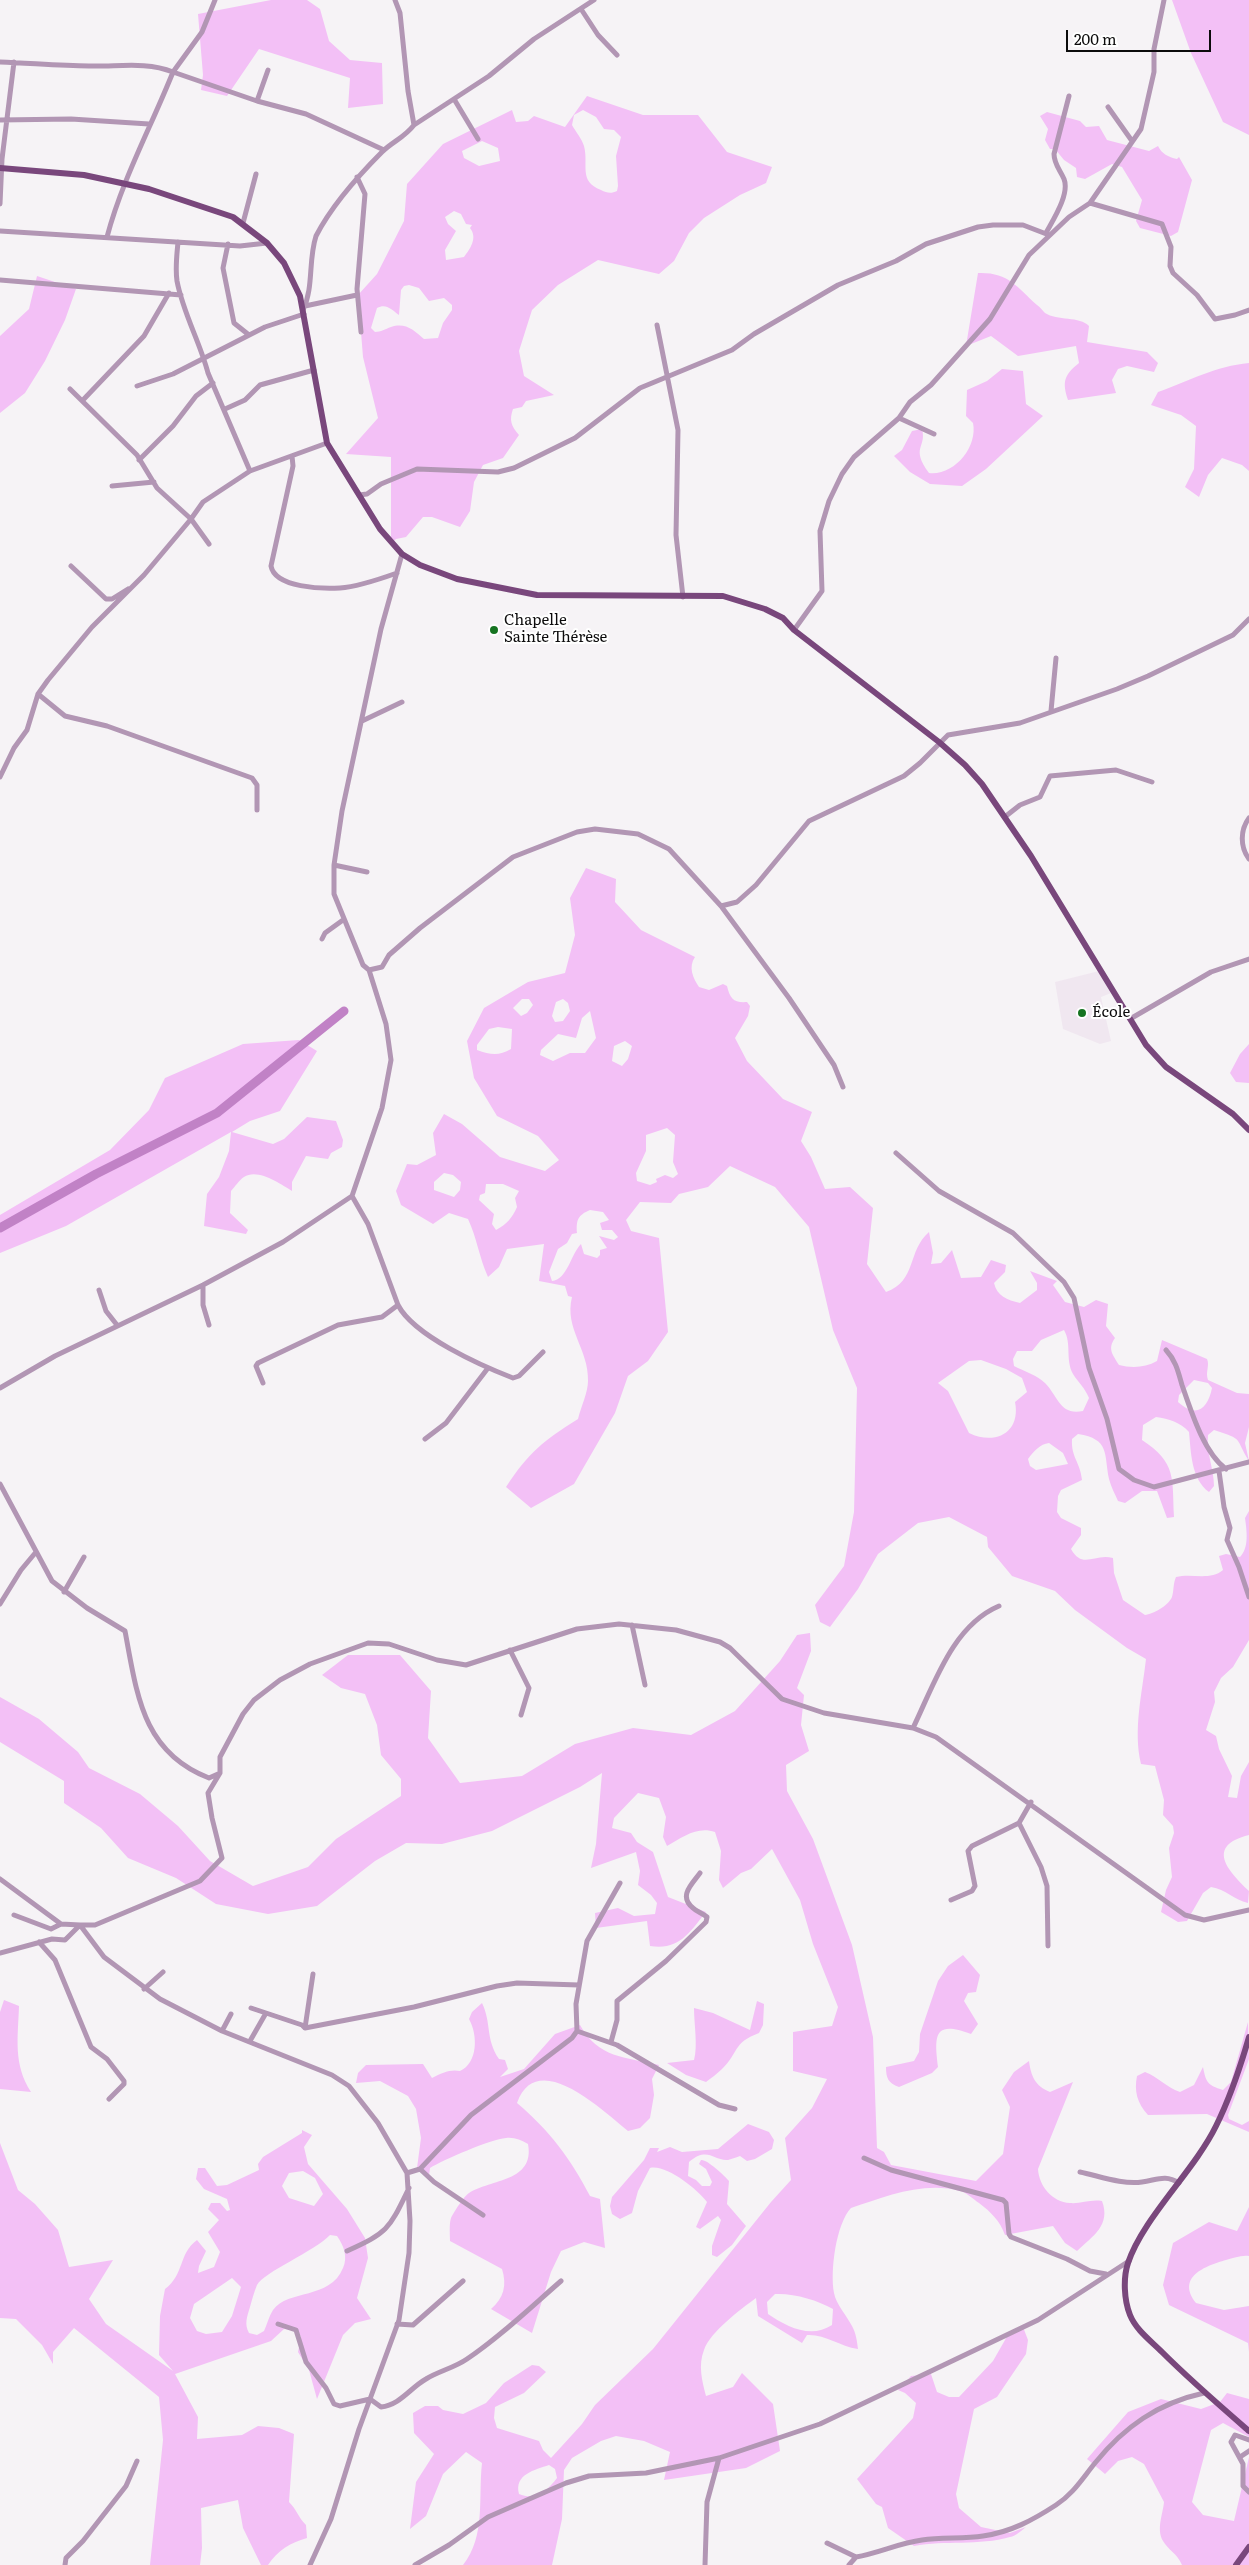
<!DOCTYPE html>
<html>
<head>
<meta charset="utf-8">
<style>
  body { margin:0 }
  #map { position:relative; width:1249px; height:2565px; overflow:hidden; background:#f6f3f6; font-family:Literata,serif }
  canvas { display:block }
  .scale { position:absolute; left:1066px; top:30px; width:145px; height:22px; box-sizing:border-box; border:2px solid #0c0b0c; border-top:0; padding-left:6px; font-size:15px; line-height:18px; white-space:nowrap; color:#0c0b0c; -webkit-text-stroke:4px #fff; paint-order:stroke }
</style>
</head>
<body>
<div id="map">
<canvas width="1249" height="2565"></canvas>
<div class="scale">200 m</div>
</div>
<script>
const ctx = document.querySelector('canvas').getContext('2d');
ctx.lineJoin = 'round';
function fillPath(path, color) { ctx.fillStyle = color; ctx.fill(path, 'evenodd'); }
function trace(path, color, width, dash) { ctx.strokeStyle = color; ctx.lineWidth = width; ctx.lineCap = dash ? 'butt' : 'round'; ctx.setLineDash(dash || []); ctx.stroke(path); }
function drawText(font, color, halo, rows, align = 'center') {
  ctx.font = font + ' Literata,serif'; ctx.lineWidth = 4; ctx.setLineDash([]); ctx.textBaseline = 'middle'; ctx.strokeStyle = halo; ctx.fillStyle = color; for (const [text, x, y, turn = 0] of rows) {
    ctx.save(); ctx.translate(x, y); ctx.rotate((+turn || 0) * Math.PI / 180); ctx.textAlign = isNaN(turn) ? turn : align; if (halo) ctx.strokeText(text, 0, 0); ctx.fillText(text, 0, 0); ctx.restore();
  }
}
fillPath(new Path2D(`
  M1099,971L1111,993L1101,997L1111,1041L1100,1044L1063,1029L1055,982Z`), '#f0e7f0');
fillPath(new Path2D(`
  M271,0H307L320,9L329,41L350,60L382,63L383,104L348,108L350,78L259,49L227,96L201,90L203,75L198,14Z
  M1172,0H1249V135L1223,122L1191,53Z
  M587,96L643,115H698L727,152L772,167L766,183L740,195L704,218L689,233L674,261L659,274L598,260L558,285L532,310L519,351L524,376L554,395L526,401L522,407L513,409C509,420 511,426 519,435L503,458L483,465L474,482L470,511L460,527L432,517H423L406,537L396,539L391,544V457L346,454L378,418L363,357L358,295L377,274L404,221L407,184L443,144L512,110L516,122L528,121L534,116L565,127ZM583,110L596,117L604,129L614,130L621,137L616,156L618,186L617,191C611,194 607,193 601,190C578,181 589,165 584,146C582,139 576,132 572,125L574,115ZM482,141L498,148L500,161L479,166L464,158L462,151ZM454,211L461,214L466,224L472,225L470,228C478,238 470,249 464,257L446,260L445,250L456,231L448,224L445,217ZM409,285L419,288L429,301L444,298L452,305V310L443,323L438,338L424,339C414,330 405,322 391,327C385,329 381,332 375,332L371,328L377,308C386,303 391,309 399,315L401,290L404,286Z
  M1047,112L1080,121L1086,127L1099,126L1107,140L1149,151L1158,146C1162,154 1168,157 1177,159L1179,157L1192,180L1178,232L1171,236L1140,228L1136,221L1142,200L1122,167L1112,164L1085,179L1077,177L1076,168L1064,160L1055,149H1050L1045,140L1048,129L1040,116Z
  M978,273C1008,272 1016,286 1037,305C1040,307 1043,311 1045,313C1057,321 1080,316 1089,326L1087,342L1147,352L1158,363L1154,372L1127,366L1118,369L1112,380L1116,393L1068,400C1062,382 1064,375 1079,363L1076,346L1018,356L991,336L966,346Z
  M37,276L76,289L65,320L45,361L25,393L0,413V336L29,309Z
  M1249,363V471L1242,465L1222,458L1208,475L1199,497L1185,487L1194,469L1196,426L1181,415L1151,405L1158,392C1189,381 1216,366 1249,363Z
  M1002,369L1023,371L1026,404L1043,416L986,469L962,486L930,484L910,472L894,456L902,450L912,431L922,429C927,448 910,447 929,473C954,476 978,447 973,423L966,416L967,390L987,381Z
  M586,868L616,879L615,902L641,930L695,957C688,967 693,978 699,987L709,990L723,984L727,986C730,999 734,1003 747,1002L750,1006L748,1016L735,1038L747,1061L783,1099L812,1112L801,1141L811,1157L825,1189L850,1187L873,1208L867,1264L886,1292C917,1281 907,1251 929,1232L933,1253L931,1264L941,1263L952,1250L961,1278L981,1277L991,1260L1006,1265L1005,1272L994,1283C997,1296 1007,1300 1020,1303L1037,1290V1283L1030,1271L1057,1281L1053,1285L1065,1302L1084,1307L1096,1300L1108,1304L1106,1326L1115,1338C1107,1349 1113,1355 1119,1365C1131,1368 1145,1368 1157,1361L1162,1340L1207,1359C1210,1366 1205,1372 1208,1380L1237,1393L1249,1394V1427L1245,1443L1249,1461C1234,1437 1245,1440 1214,1430L1208,1435C1206,1452 1214,1469 1214,1486L1209,1492C1191,1479 1191,1452 1189,1432C1180,1422 1169,1419 1156,1417L1143,1425L1142,1440C1177,1463 1172,1478 1174,1517L1167,1518L1157,1491H1142L1125,1503L1118,1501C1115,1494 1111,1487 1109,1479C1104,1454 1110,1439 1078,1434L1072,1439C1071,1458 1080,1461 1082,1480L1061,1490L1058,1496L1057,1512L1061,1518L1081,1528V1535L1071,1549C1083,1570 1094,1553 1113,1558L1114,1573L1123,1600L1145,1615C1153,1614 1168,1606 1172,1597C1174,1590 1173,1584 1176,1577C1192,1573 1210,1581 1223,1570L1219,1556L1226,1554L1240,1557C1249,1548 1247,1532 1245,1518L1249,1511V1640L1233,1667L1221,1678L1214,1692L1215,1702L1206,1730L1216,1736L1219,1749L1232,1776L1228,1797L1237,1798L1241,1776L1249,1762V1835C1205,1846 1228,1871 1249,1891L1248,1903C1234,1900 1226,1889 1211,1887L1203,1893L1187,1921L1178,1922L1161,1912L1166,1890L1172,1877L1169,1848L1174,1833L1173,1826L1163,1815L1164,1800L1155,1766L1141,1764C1133,1730 1142,1694 1146,1659L1127,1648L1075,1610L1055,1591L1012,1576L988,1547L987,1537L949,1517L918,1523L878,1554L858,1589L830,1627L820,1622L815,1605L844,1566L854,1512L857,1388L833,1330L809,1227L775,1187L730,1166L708,1187L679,1194L671,1203L640,1202L626,1220L631,1231L659,1238L668,1332L648,1361L628,1376L615,1413L574,1484L531,1508L506,1487C529,1452 543,1441 578,1419C581,1407 588,1392 588,1381C589,1349 564,1329 572,1297L568,1296L565,1286L539,1281L544,1244L507,1249L499,1267L488,1277C479,1257 477,1238 468,1219L449,1213L433,1224L401,1205L396,1191L407,1164L417,1165L436,1155L433,1133L444,1114L462,1124L500,1157L545,1171L559,1160L538,1136L497,1116L474,1078L467,1041L484,1008L528,982L565,973L575,935L570,898ZM522,999H529L533,1005L527,1013L521,1016L513,1008ZM563,999L568,1003L570,1011L563,1021L555,1022L552,1016L556,1002ZM590,1011L596,1038L585,1053H570L553,1061L540,1055L541,1050L558,1034L576,1038L582,1018ZM498,1027L512,1029L511,1049C499,1056 491,1055 477,1050V1045L489,1029ZM625,1041L632,1046L628,1059L622,1066L612,1061L614,1046ZM667,1128L675,1135L673,1162L678,1174L673,1178L665,1175L656,1179L657,1182L650,1185L637,1181L636,1173L646,1151V1135ZM444,1173L453,1175L461,1182L460,1190L454,1197L434,1190V1182ZM486,1184H503L519,1191L515,1198L517,1207C512,1218 507,1224 496,1230L492,1224L494,1214L479,1200L480,1195L485,1193ZM590,1210L603,1212L609,1220L600,1223L602,1230H612L618,1237L614,1240L599,1236L607,1248L600,1250V1255L597,1258L584,1254L581,1244C571,1254 567,1280 552,1281L549,1272L558,1249L567,1243L572,1234L577,1233C576,1220 578,1215 590,1210ZM1064,1330C1072,1344 1065,1359 1073,1374C1078,1382 1085,1388 1089,1398L1083,1411C1060,1416 1058,1396 1045,1383C1038,1376 1024,1371 1014,1366L1013,1359L1017,1351H1032L1041,1340ZM981,1360L1006,1369L1022,1378L1027,1392L1015,1402C1021,1432 996,1446 969,1433L948,1391L938,1383L969,1361ZM1194,1380L1208,1383L1212,1388C1208,1408 1197,1419 1178,1402L1179,1395ZM1049,1443L1063,1453L1068,1464L1036,1470L1030,1466L1028,1459C1034,1451 1040,1444 1049,1443Z
  M299,1040L317,1051L280,1111L250,1121L232,1132L273,1144L284,1139L307,1117L336,1121L343,1140L342,1147L331,1153L328,1159L306,1156L292,1182V1191C280,1184 258,1168 244,1177C239,1180 235,1187 231,1191L230,1213L248,1230L246,1234L204,1226L207,1194L219,1177L229,1151L231,1132L66,1226L0,1253V1215L110,1150L149,1110L165,1078L243,1044Z
  M1249,1044V1083L1236,1082L1230,1073L1240,1054Z
  M810,1633L811,1651L797,1688L804,1695L801,1725L809,1751L786,1765L787,1791L813,1839L852,1945L873,2037L877,2148L884,2152L891,2165L976,2181L1003,2154L1010,2107L1002,2090L1014,2072L1029,2061C1031,2076 1035,2086 1050,2092L1073,2082L1038,2169C1039,2186 1052,2202 1070,2203C1081,2204 1090,2199 1102,2201C1111,2225 1093,2236 1077,2251L1065,2243L1053,2226L1005,2235C1000,2221 991,2212 979,2203C973,2199 966,2192 960,2191C923,2181 885,2197 851,2208C836,2224 830,2271 834,2293C836,2304 847,2316 852,2326C856,2333 857,2341 858,2349C839,2346 825,2334 807,2335L802,2343L758,2316L756,2298C741,2309 710,2332 704,2350C698,2365 702,2381 706,2396L733,2387L742,2373L773,2404L780,2451L746,2468L664,2480L670,2452L644,2441L616,2436L601,2441L572,2458L564,2470L562,2519L552,2565H463C486,2536 478,2498 482,2463L466,2452L443,2474L426,2516L410,2529L416,2482L434,2454L414,2433L413,2413L425,2406H438L443,2410L463,2414L486,2403L504,2383L532,2365L539,2366L546,2372L524,2393L495,2407L494,2418L497,2428L539,2441L543,2450L551,2458L582,2424L595,2405L653,2349L771,2202L791,2180L785,2138L812,2108L827,2079L793,2071V2032L832,2026L838,2007L813,1944L800,1900L772,1849L751,1869L741,1873L723,1888L719,1880L721,1851L715,1832C697,1826 683,1837 667,1846L663,1837L666,1817L659,1798L638,1793L614,1818L612,1828L631,1833L637,1842L653,1852L668,1897L706,1912C690,1932 679,1951 650,1946L647,1921L596,1928L595,1913L618,1908L634,1916L655,1914L657,1903L651,1895L638,1885L640,1871L636,1852L591,1868L596,1844L602,1773L580,1787L492,1831L442,1844L406,1843L375,1861L317,1906L268,1914L216,1904L176,1878L128,1858L101,1828L64,1803V1781L0,1742V1697L39,1719L78,1752L89,1768L140,1794L178,1826L210,1861L253,1886L308,1867L336,1839L401,1796V1779L381,1755L377,1725L365,1694L341,1688L322,1675L348,1655H400L431,1691L428,1738L460,1783L522,1776L575,1744L633,1728L691,1735L735,1711L780,1661L797,1635ZM775,2294C794,2293 817,2300 833,2309L832,2325C811,2339 787,2327 768,2314L767,2302ZM549,2465L555,2469L557,2478C547,2491 536,2501 519,2494C514,2474 535,2470 549,2465Z
  M963,1955L980,1975L976,1992L968,1993L964,2001L978,2024L971,2034C934,2020 934,2035 938,2067L932,2073L899,2087C888,2083 886,2078 886,2067L914,2061L919,2052L920,2034L938,1981L948,1966Z
  M4,2000L19,2006C18,2038 13,2064 31,2092L0,2089V2012Z
  M757,2001L764,2004L763,2025L759,2033C732,2043 739,2053 722,2069C717,2074 711,2078 706,2082L686,2075L667,2063L694,2060C698,2046 694,2024 694,2008L713,2013L750,2030Z
  M482,2003C492,2024 485,2038 499,2059L505,2060L508,2069L500,2077L524,2069L555,2034L580,2025C598,2058 625,2057 659,2065L652,2079L654,2095L650,2118L640,2128L628,2131C603,2111 537,2047 517,2103C549,2130 571,2159 590,2196L600,2199L605,2248L584,2242L561,2251L551,2272L532,2333L491,2309C504,2298 507,2285 502,2269L450,2241C450,2235 449,2224 451,2218C454,2212 464,2196 469,2193C491,2179 535,2182 528,2144C521,2140 514,2137 506,2138C491,2139 443,2160 430,2168L429,2176L417,2168L421,2138L416,2109L408,2096L380,2081L356,2083L358,2073L366,2065L423,2064L432,2078C442,2073 450,2069 460,2071C478,2063 478,2035 469,2019L472,2012Z
  M1248,2022L1249,2059L1228,2115L1229,2119L1242,2125L1249,2121V2132L1207,2114L1148,2115C1137,2103 1134,2091 1137,2076L1145,2072C1158,2077 1166,2087 1180,2092L1194,2085L1203,2067C1206,2082 1207,2085 1223,2090L1231,2082Z
  M748,2124L769,2132L774,2140L772,2149L755,2159L747,2161L740,2156C737,2157 732,2159 728,2160C713,2161 708,2146 689,2162L688,2176L696,2180L702,2186H710L712,2182L706,2169L699,2164L701,2160C707,2159 725,2176 729,2181L727,2204L746,2226L732,2245L717,2257L712,2255V2246L721,2220L718,2216L700,2229L696,2227L707,2202C697,2189 666,2164 650,2168L638,2191L632,2213L620,2219L612,2214L610,2206L612,2197L644,2160L650,2148H659L657,2152L670,2147L682,2152L718,2149Z
  M302,2130L312,2135L304,2147L308,2164L347,2209L365,2238L368,2258L357,2298L371,2319L355,2323L343,2335L317,2399L309,2370L298,2352L301,2337L298,2331L284,2329L271,2341L175,2374L198,2417L197,2439L242,2435L258,2426L279,2428L294,2434L289,2502C297,2510 298,2517 306,2525L307,2538C290,2543 278,2550 268,2565H261L243,2528L238,2500L201,2508L202,2548L200,2565H150L163,2440L159,2397L74,2328L53,2352V2364L42,2345L16,2319L0,2318V2143L18,2190L35,2204L58,2230L69,2267L113,2260L89,2299L106,2324L173,2371L159,2355L160,2316L165,2289C185,2274 178,2254 197,2240L206,2251L199,2266L198,2273L214,2267L220,2252L208,2232L219,2220L208,2209L211,2203H220L227,2211L230,2210L227,2199L204,2189L196,2179L198,2168H205L217,2186L227,2185L259,2170L258,2164L263,2157L302,2133ZM303,2171L315,2178L323,2194L314,2206L289,2198L282,2186L289,2173ZM330,2235L337,2236C344,2246 348,2257 343,2268C330,2300 288,2289 273,2310C269,2316 267,2325 264,2331L257,2335L249,2333C244,2324 247,2317 250,2307C252,2300 254,2292 257,2285C264,2272 315,2251 330,2235ZM232,2278L241,2287L232,2316L222,2332L206,2334L197,2331L190,2318L194,2304Z
  M1249,2207V2256C1241,2255 1234,2258 1226,2260C1205,2266 1176,2277 1196,2303L1224,2310L1249,2306V2352L1248,2343L1169,2305L1163,2285L1173,2243L1209,2222L1237,2231Z
  M1023,2327L1028,2340L1026,2354L997,2397L974,2409L956,2494L959,2508L981,2527L1010,2533L1026,2527C1022,2530 1016,2536 1010,2537C979,2546 945,2540 914,2546L888,2528L882,2507L876,2504L857,2479L913,2418L916,2403L905,2393L898,2390L911,2376L931,2374L937,2392L949,2397H959L993,2361L1009,2333Z
  M1227,2393L1249,2399V2437L1223,2423L1211,2430L1192,2502L1203,2515L1234,2521L1249,2457V2565H1182C1177,2553 1168,2550 1163,2541C1156,2529 1163,2514 1164,2502L1144,2464L1132,2457L1118,2461L1105,2474L1087,2459L1128,2412L1161,2399L1201,2409L1220,2402Z`), '#f3c0f6');
trace(new Path2D(`
  M0,1228L96,1174L217,1113L344,1011`), '#c182c6', 9);
trace(new Path2D(`
  M215,0L202,32L173,72L257,101L306,114L384,150
  M395,0L400,13L408,91L414,125
  M581,9L598,35L617,55
  M0,62C30,63 59,66 89,66C117,67 146,61 173,72C151,127 122,180 107,237
  M454,99L478,139
  M257,101L268,70
  M1108,107L1132,141
  M0,120L71,119L149,124
  M357,177L365,194L357,289L361,332
  M1090,203L1162,224L1171,247L1170,266L1173,273L1197,295L1215,319L1235,315L1249,310
  M0,204L2,159L14,62
  M243,223L256,174
  M0,231L240,246L267,243
  M1046,233C1053,220 1070,194 1064,179C1060,170 1054,164 1054,154L1069,96
  M178,242C177,254 175,268 177,281C183,313 200,342 208,373L250,471
  M228,244L223,268L234,323L249,335
  M0,280L181,295
  M305,306L357,295
  M303,310C314,287 308,261 316,236C332,205 357,177 382,152C393,141 404,138 414,125L489,76L534,39L594,0
  M657,325L678,430L676,535L683,597
  M137,386L173,374L265,327L304,314
  M70,389L137,455L157,488L191,519L209,544
  M83,400L144,336L169,293
  M225,409L245,400L260,385L314,370
  M899,418L934,434
  M292,456L293,466L271,566C275,588 323,589 340,588C355,587 383,578 397,573
  M139,460L173,426L196,396L213,383
  M112,486L154,482
  M359,495L367,494L381,484L417,469L498,472L514,468L575,438L640,388L732,350L754,334L838,285L896,261L926,244L978,227L993,225H1023L1049,235
  M71,566L106,599H112L128,589
  M794,630L822,591L820,531L829,501L842,474L854,457L899,418L910,402L931,385L990,319L1029,255L1069,217L1090,203L1141,129L1154,72V49L1164,0
  M38,694L65,716L107,726L252,778L257,785V810
  M1051,711L1056,658
  M362,721L402,702
  M0,777L14,748L27,730L38,694L48,680L92,627L144,575L191,519L203,502L250,471L327,443
  M1006,816L1020,805L1040,797L1050,776L1116,770L1152,782
  M1249,818C1240,830 1240,847 1249,859
  M334,865L367,872
  M721,906L737,902L756,885L809,821L904,776L920,763L948,735L1020,723L1117,689L1148,676L1233,635L1249,619
  M322,939L325,933L343,920
  M369,970L382,967L389,955L420,928L513,857L577,832L595,829L638,834L669,849L721,906L789,998L834,1065L843,1087
  M1130,1019L1211,972L1249,959
  M896,1153L939,1191L1013,1233L1064,1282L1074,1298L1089,1368L1107,1419L1119,1469L1134,1480L1154,1487L1249,1462
  M352,1196L368,1224L398,1305C414,1336 482,1366 513,1378L519,1376L543,1352
  M203,1285V1305L209,1325
  M99,1290L106,1311L117,1325
  M1166,1350C1176,1361 1178,1371 1182,1385C1191,1411 1204,1453 1226,1469
  M263,1383L256,1366L258,1363L338,1325L382,1317L398,1305
  M0,1388L55,1356L203,1285L283,1242L352,1196L382,1108L391,1060L386,1024L369,970L363,965L334,894V865L342,811L381,629L402,554
  M425,1439L446,1423L488,1368
  M1219,1471L1224,1507L1230,1528L1227,1540L1239,1567L1249,1597
  M0,1484L52,1581L87,1608L125,1631C137,1694 142,1752 209,1778L218,1774
  M64,1592L84,1557
  M0,1604L21,1570L36,1552
  M632,1625L645,1685
  M510,1650L529,1688L521,1715
  M913,1728C934,1685 952,1626 999,1606
  M1019,1823L1041,1867L1047,1886L1048,1946
  M0,1879L61,1924L80,1925L104,1957L160,1999L222,2031L332,2075L349,2086L378,2123L407,2173L410,2221L409,2253L399,2320L359,2429L331,2519L310,2565
  M620,1883L587,1941L576,2004L577,2031L617,2045L719,2105L735,2109
  M951,1900L972,1891L975,1886L968,1851L972,1846L1019,1823L1031,1802
  M14,1915L51,1929L61,1924
  M39,1942L55,1960L91,2047L107,2059L124,2081V2084L109,2099
  M0,1953L52,1939L65,1940L80,1925H95L200,1881L222,1858L212,1818L208,1793L220,1773V1757L243,1714L254,1700L280,1680L310,1664L368,1643L389,1644L437,1660L466,1665L577,1629L619,1624L676,1630L720,1642L730,1648L782,1699L824,1713L913,1728L936,1737L1185,1915L1204,1920L1249,1910
  M144,1989L163,1972
  M251,2008L266,2013
  M305,2028L313,1974
  M222,2031L231,2014
  M250,2041L266,2013L302,2025L305,2028L414,2007L497,1986L517,1983L579,1985
  M611,2042L617,2020V2001L666,1961L706,1922L707,1917C702,1913 697,1912 693,1908C678,1896 692,1884 700,1873
  M864,2158L891,2170L1003,2200L1006,2203L1009,2234L1011,2237L1067,2259L1090,2271L1106,2274
  M420,2169L434,2182L483,2215
  M1080,2172C1099,2176 1123,2185 1142,2182C1157,2180 1165,2174 1179,2183
  M407,2173L420,2169L471,2115L572,2038L577,2031
  M347,2251C389,2232 389,2229 409,2188
  M278,2324L296,2330L306,2362L326,2388L334,2404L340,2406L370,2399L381,2407C400,2405 410,2388 426,2379C439,2371 454,2368 467,2359C500,2337 531,2307 561,2281
  M397,2324L413,2325L463,2281
  M1249,2440L1235,2435L1231,2442L1243,2464V2486L1249,2492
  M1240,2457L1249,2451
  M827,2543L856,2557
  M65,2565L66,2558L83,2541L126,2486L137,2461
  M415,2565L449,2545L488,2517L566,2483L589,2476L646,2473L719,2458L820,2424L1038,2320L1129,2261
  M705,2565L707,2502L719,2458
  M849,2565L856,2557C879,2553 899,2543 922,2540C942,2537 963,2539 983,2536C1011,2532 1033,2520 1056,2505C1073,2494 1082,2479 1095,2463C1124,2427 1158,2403 1204,2393`), '#b296b4', 5);
trace(new Path2D(`
  M0,168L84,175L149,189L233,217L267,243L284,263L300,296L327,443L380,529L402,554L420,565L457,579L537,595L723,596L765,609L783,618L794,630L939,742L965,765L982,784L1031,856L1146,1045L1166,1067L1233,1114L1249,1130
  M1249,2037C1240,2068 1230,2098 1216,2126C1194,2171 1143,2218 1128,2263C1123,2278 1124,2300 1130,2315C1136,2330 1151,2341 1162,2352C1190,2380 1219,2405 1249,2431
  M1236,2565L1249,2547`), '#79477c', 6);
for (const [x, y, r, color] of [
  [494,630,5,"#167321"],
  [1082,1013,5,"#167321"]
]) { const dot = new Path2D(); dot.arc(x, y, r, 0, 2 * Math.PI); ctx.fillStyle = color; ctx.fill(dot); trace(dot, '#fff', 2); }
drawText('15px', '#0c0b0c', '#fff', [
  ["Chapelle",504,621],
  ["Sainte Thérèse",504,638],
  ["École",1092,1013]
], 'left');
</script>
</body>
</html>
